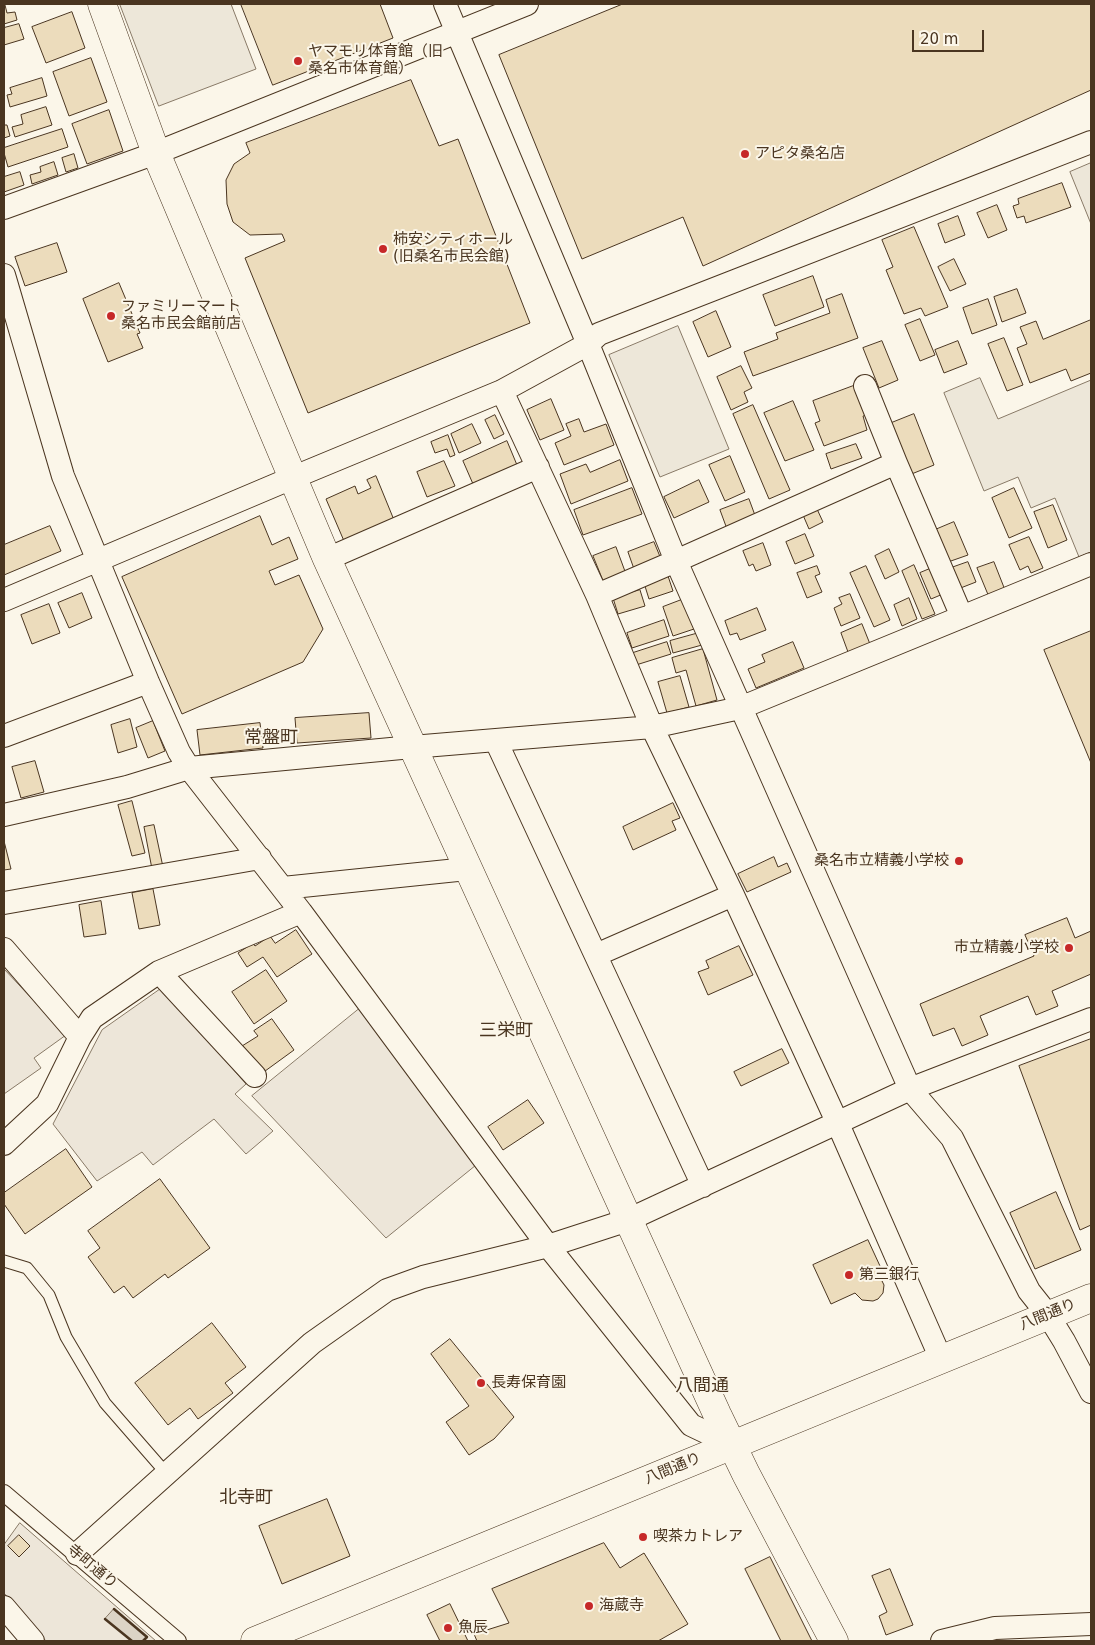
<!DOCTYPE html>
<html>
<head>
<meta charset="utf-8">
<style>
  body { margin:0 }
  #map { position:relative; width:1095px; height:1645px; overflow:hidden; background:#fbf6e9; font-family:"DejaVu Sans",sans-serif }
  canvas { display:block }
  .frame { position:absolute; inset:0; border:5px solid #4a3520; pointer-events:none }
  .scale { position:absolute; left:912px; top:30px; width:72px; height:22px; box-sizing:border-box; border:2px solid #4a3520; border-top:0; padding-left:6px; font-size:15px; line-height:18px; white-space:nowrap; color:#4a3520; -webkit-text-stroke:4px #fbf6e9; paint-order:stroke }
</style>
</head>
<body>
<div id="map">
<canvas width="1095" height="1645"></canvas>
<div class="frame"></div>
<div class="scale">20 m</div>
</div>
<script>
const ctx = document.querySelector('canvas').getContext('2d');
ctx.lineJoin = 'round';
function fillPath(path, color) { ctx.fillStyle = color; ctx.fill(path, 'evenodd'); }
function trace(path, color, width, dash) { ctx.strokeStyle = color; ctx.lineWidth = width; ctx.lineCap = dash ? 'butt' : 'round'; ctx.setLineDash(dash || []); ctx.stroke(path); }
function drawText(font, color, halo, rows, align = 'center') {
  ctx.font = font + ' "DejaVu Sans","Noto Sans JP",sans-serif'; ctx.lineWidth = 4; ctx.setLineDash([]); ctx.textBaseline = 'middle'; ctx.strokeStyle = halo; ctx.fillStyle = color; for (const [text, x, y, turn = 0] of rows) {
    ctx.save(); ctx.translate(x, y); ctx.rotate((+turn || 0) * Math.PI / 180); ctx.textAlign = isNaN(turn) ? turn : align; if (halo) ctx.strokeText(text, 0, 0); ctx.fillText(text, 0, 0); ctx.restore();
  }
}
const green = new Path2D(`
  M4,969L66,1035L34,1058L41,1068L4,1094Z
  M162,988L246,1084L235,1094L273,1131L246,1154L214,1119L153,1165L142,1152L97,1181L53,1124L102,1030Z
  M364,1005L481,1161L386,1238L252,1096Z
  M20,1523L156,1641H46L4,1593V1545Z`);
fillPath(green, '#ede6d9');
trace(green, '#887966', 1);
const parking = new Path2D(`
  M120,4H231L256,69L159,106Z
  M1091,163V224L1070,172Z
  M678,326L729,449L660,477L609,355Z
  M980,378L998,419L1091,380V552L1079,557L1055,498L1031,508L1018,477L984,491L944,393Z`);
fillPath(parking, '#ede7d9');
trace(parking, '#887966', 1);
const water = new Path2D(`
  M114,1609L147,1637L143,1641H132L105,1619Z`);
fillPath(water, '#dcd4c6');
trace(water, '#887966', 1);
const building = new Path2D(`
  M241,4H380L393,38L273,85Z
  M623,4H1091V90L703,266L683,217L582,259L499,55Z
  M5,5L7,13L15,12L17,20L4,24V6Z
  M72,12L85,48L46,63L32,27Z
  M19,24L24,39L4,45V28Z
  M91,58L107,102L69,116L53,72Z
  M42,78L47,96L10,107L7,95L12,94L10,88Z
  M411,80L439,146L458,139L530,323L308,413L245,258L285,241L282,234L250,235L233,222L227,204L226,180L234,164L250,153L246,143Z
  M46,107L52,125L15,137L12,127L23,124L21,115Z
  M109,110L123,151L87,164L72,124Z
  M4,125H7L10,136L4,138Z
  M62,129L68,147L8,167L4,153V148Z
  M74,154L78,168L66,172L62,158Z
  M54,162L58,175L32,184L30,175L41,172L40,167Z
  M20,172L24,185L4,192V177Z
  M1062,183L1071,207L1026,223L1024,216L1017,218L1013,206L1019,204L1018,199Z
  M997,205L1007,230L988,238L977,213Z
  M958,216L965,235L945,243L938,224Z
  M914,227L948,307L925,316L921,308L904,314L886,270L893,267L882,240Z
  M57,243L67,272L25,286L15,257Z
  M954,259L966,284L950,291L938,267Z
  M813,276L824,307L775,326L763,295Z
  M119,283L140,333L137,334L143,348L108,362L83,299Z
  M1017,289L1026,313L1002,322L994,297Z
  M842,294L858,338L753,376L744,352L778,339L776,333L830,313L826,300Z
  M988,299L997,325L972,334L963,308Z
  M716,311L731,347L708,357L693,322Z
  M920,319L935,355L920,361L905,325Z
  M1091,320V373L1071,381L1066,369L1030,383L1017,348L1027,344L1020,327L1036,321L1043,339Z
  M1004,338L1023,385L1007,391L988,344Z
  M882,341L898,380L879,388L863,348Z
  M958,341L967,364L944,373L935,350Z
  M741,366L752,388L744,392L748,402L731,410L717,377Z
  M856,385L867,415L863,416L867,430L824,446L815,423L820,421L813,401Z
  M551,399L564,430L540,440L527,410Z
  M793,401L814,450L785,461L764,413Z
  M753,405L790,490L769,499L733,414Z
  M914,414L934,465L909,475L889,424Z
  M495,415L504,434L494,439L485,420Z
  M579,419L584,432L606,424L614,445L564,465L555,443L571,436L566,424Z
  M472,424L481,443L459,453L451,434Z
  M448,435L455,455L450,457L447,449L435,453L431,442Z
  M507,441L517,465L473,484L463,461Z
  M856,444L862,458L831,469L826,454Z
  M730,456L745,492L725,501L709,465Z
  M620,460L628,481L571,504L560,474L586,464L590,472Z
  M444,461L455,486L427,497L417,472Z
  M376,476L394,520L344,541L326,499L355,486L358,494L371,488L367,480Z
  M699,480L709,502L674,518L664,497Z
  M632,488L642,514L583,535L574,510Z
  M1014,488L1032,528L1009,538L992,498Z
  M749,499L756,518L727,529L720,510Z
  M1053,505L1067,540L1048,548L1034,512Z
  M817,509L823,522L809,529L803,515Z
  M260,516L272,545L289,537L298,559L269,571L275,585L299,575L323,629L303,662L182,714L122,577Z
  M954,522L968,555L948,562L935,530Z
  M50,526L61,551L4,575V545Z
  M805,534L814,556L795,564L786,542Z
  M1029,537L1043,568L1031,573L1028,566L1020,570L1009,545Z
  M654,542L661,559L634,569L628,552Z
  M763,543L771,565L756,571L753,564L749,566L743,551Z
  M616,547L626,574L604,583L593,556Z
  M889,549L899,572L885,579L875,556Z
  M968,562L976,582L958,589L951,568Z
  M994,562L1005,590L989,597L977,568Z
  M914,565L935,614L922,619L902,571Z
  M817,566L820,574L815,576L822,592L807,598L797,573Z
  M866,566L890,620L874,627L850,573Z
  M932,568L943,594L931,599L920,573Z
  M668,576L673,591L649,599L644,583Z
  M640,590L645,606L618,614L613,598Z
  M82,593L92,618L69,628L58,603Z
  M850,594L860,618L841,626L834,608L842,604L839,598Z
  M909,598L917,619L902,626L894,605Z
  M684,599L694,629L673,636L663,607Z
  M49,604L60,633L32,644L21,615Z
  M757,608L766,630L740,640L737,633L730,635L725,621Z
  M664,620L669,636L632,648L627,633Z
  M862,624L870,644L848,652L841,633Z
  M1091,631V763L1044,650Z
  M699,633L702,645L673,653L670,641Z
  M667,642L671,654L636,665L633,653Z
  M793,642L804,668L756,688L748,669L765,662L762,655Z
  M703,649L717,700L696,706L686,670L676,673L672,658Z
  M680,676L689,707L667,713L658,682Z
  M369,713L371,738L297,743L295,718Z
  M130,719L137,747L118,753L111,725Z
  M153,721L165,751L148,758L136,728Z
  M260,723L263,748L200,755L197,730Z
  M35,761L44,792L21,798L12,767Z
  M132,801L145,853L132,856L118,805Z
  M673,803L680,818L672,821L676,830L633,850L623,827Z
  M154,825L163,867L152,869L144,827Z
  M4,841L11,869L4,870Z
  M774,857L778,867L787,863L791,872L747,892L738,874Z
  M153,889L160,925L139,929L132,893Z
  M101,901L106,934L84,937L79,905Z
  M1067,918L1075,938L1091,931V974L1052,991L1058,1006L1036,1015L1028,996L980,1016L988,1035L962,1046L954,1028L933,1036L920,1004L1034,956L1025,935Z
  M296,930L312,954L277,977L263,957L247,967L238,953L253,943L255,946L270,936L275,943Z
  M739,946L753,975L708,995L698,972L709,968L706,961Z
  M266,970L287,1001L254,1024L232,992Z
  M272,1019L294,1050L261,1074L242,1046L258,1036L254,1031Z
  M1091,1039V1225L1080,1230L1019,1066Z
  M782,1049L789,1063L741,1086L734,1072Z
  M528,1100L544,1123L503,1150L488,1127Z
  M66,1149L92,1187L25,1234L4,1204V1193Z
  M160,1179L210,1248L168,1278L165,1274L133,1298L124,1286L114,1293L88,1257L100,1248L88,1231Z
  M1056,1192L1081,1250L1035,1269L1010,1213Z
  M868,1240L886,1279L882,1281L884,1285L883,1293L878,1299L873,1301L862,1300L855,1293L831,1304L813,1265Z
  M212,1323L246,1367L225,1383L233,1393L198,1419L190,1408L168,1425L135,1383Z
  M450,1339L514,1417L494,1439L469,1455L446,1422L469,1406L431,1354Z
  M327,1499L350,1556L282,1584L259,1526Z
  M19,1535L30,1546L19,1557L8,1546Z
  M604,1543L620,1568L644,1553L688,1624L658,1641H477L474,1634L509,1623L492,1589Z
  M770,1557L812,1641H781L745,1569Z
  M890,1569L913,1625L886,1635L879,1616L887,1612L872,1576Z
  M450,1604L468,1641H440L427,1615Z`);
fillPath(building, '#ecdcbc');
trace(building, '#4a3520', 1);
const service = new Path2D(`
  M4,1261L27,1268L49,1295L66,1337L105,1403L166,1473`);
const pedestrian = new Path2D(`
  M4,1493L178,1641`);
const minor = new Path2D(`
  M445,4L588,344L676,561L910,1089L952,1138L1029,1291L1048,1315L1064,1341L1091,1392
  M4,208L156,153L527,4
  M4,275L63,476L148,682L179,752L189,768L301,912L548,1246L691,1425L733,1445
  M865,386L896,463L962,617
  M502,391L597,595L652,727L733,895L838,1124L941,1359
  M327,559L538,467
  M597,595L676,561L896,463
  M4,600L292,478L502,391L588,344L599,334L1091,142
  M4,736L148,682
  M496,741L703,1186
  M4,815L127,787L189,768L412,747L652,727L740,708L1091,564
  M283,888L467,869
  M4,903L260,858
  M4,949L80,1037
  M596,955L733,895
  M159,972L255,1076
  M4,1144L47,1104L80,1037L92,1018L159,972L301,912
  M77,1554L312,1343L387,1290L423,1277L548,1246L628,1220L910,1089L1091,1019
  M4,1607L33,1641
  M942,1641L995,1628L1091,1624`);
const tertiary = new Path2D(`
  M102,4L156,153L327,559L717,1414L746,1474L834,1641
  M255,1641L1091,1298`);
trace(service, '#4a3520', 13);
trace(pedestrian, '#4a3520', 18);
trace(minor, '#4a3520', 24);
trace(tertiary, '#4a3520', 29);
trace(service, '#fbf6e9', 11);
trace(pedestrian, '#fbf6e9', 16);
trace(minor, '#fbf6e9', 22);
trace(tertiary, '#fbf6e9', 28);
trace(new Path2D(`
  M114,1609L147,1637L143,1641
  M105,1619L132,1641`), '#4a3520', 2.5);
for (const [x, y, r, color] of [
  [298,61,5,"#c62828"],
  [745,154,5,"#c62828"],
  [383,249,5,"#c62828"],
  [111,316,5,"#c62828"],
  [959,861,5,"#c62828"],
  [1069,948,5,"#c62828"],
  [849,1275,5,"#c62828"],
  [481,1383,5,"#c62828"],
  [643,1537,5,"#c62828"],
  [589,1606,5,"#c62828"],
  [448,1628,5,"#c62828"]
]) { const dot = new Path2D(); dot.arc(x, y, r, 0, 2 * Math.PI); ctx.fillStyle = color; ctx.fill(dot); trace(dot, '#fbf6e9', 2); }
drawText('15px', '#4a3520', '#fbf6e9', [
  ["ヤマモリ体育館（旧",308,52],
  ["桑名市体育館）",308,69],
  ["アピタ桑名店",755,154],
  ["柿安シティホール",393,240],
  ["(旧桑名市民会館)",393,257],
  ["ファミリーマート",121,307],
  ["桑名市民会館前店",121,324],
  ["桑名市立精義小学校",949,861,"right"],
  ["市立精義小学校",1059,948,"right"],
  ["第三銀行",859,1275],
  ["長寿保育園",491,1383],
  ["喫茶カトレア",653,1537],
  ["海蔵寺",599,1606],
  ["魚辰",458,1628]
], 'left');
drawText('15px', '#4a3520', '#fbf6e9', [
  ["八間通り",1048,1315,-22],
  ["八間通り",673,1469,-22],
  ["寺町通り",92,1567,40]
]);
drawText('18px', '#4a3520', '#fbf6e9', [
  ["常盤町",271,738],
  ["三栄町",506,1031],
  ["八間通",702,1386],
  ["北寺町",246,1498]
]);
</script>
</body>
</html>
